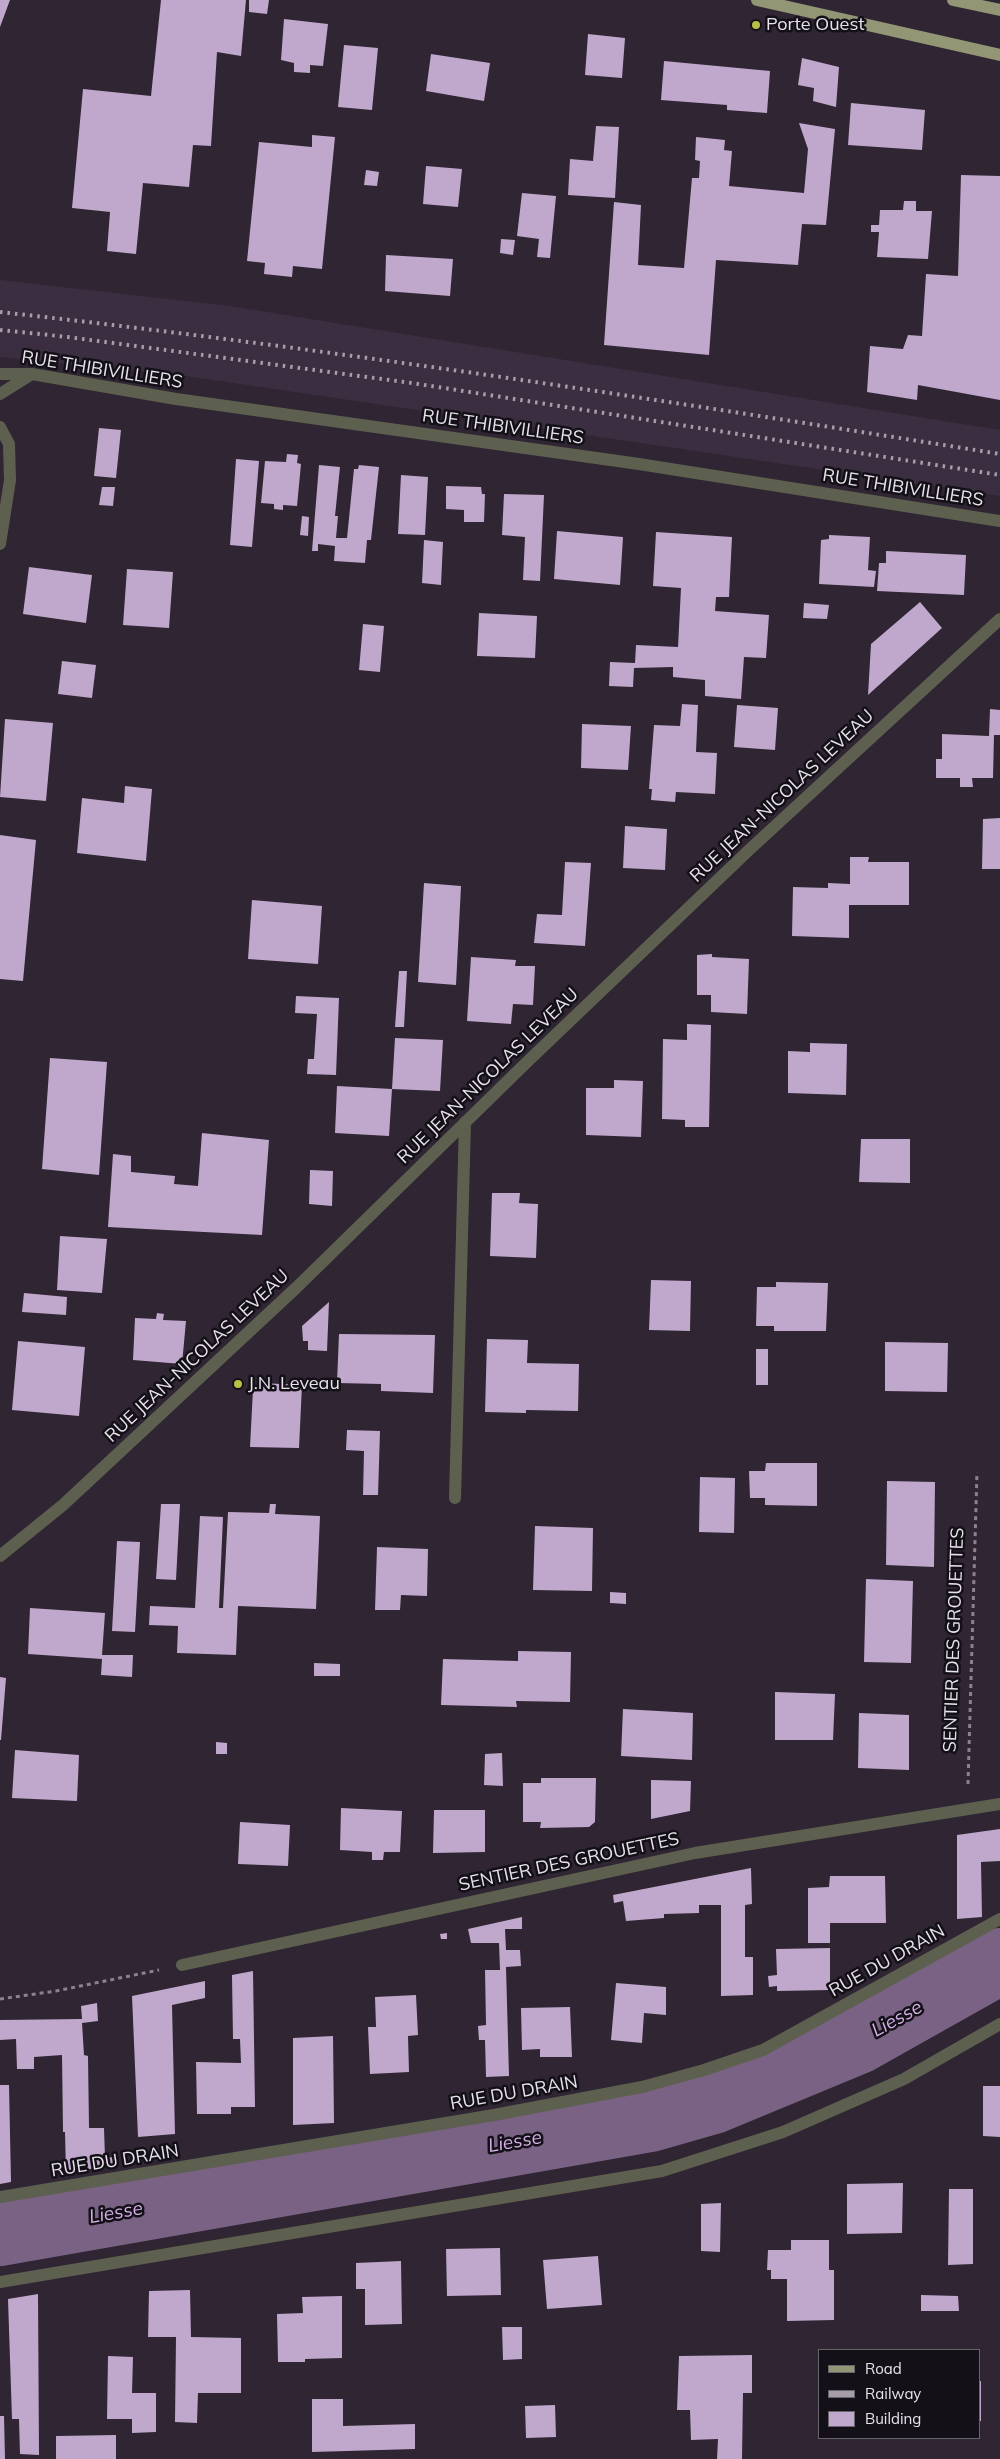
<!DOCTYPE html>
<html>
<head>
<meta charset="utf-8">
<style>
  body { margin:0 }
  #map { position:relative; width:1000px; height:2459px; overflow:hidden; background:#2f2533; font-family:Mulish,sans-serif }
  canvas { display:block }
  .legend { position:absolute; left:818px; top:2349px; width:162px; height:90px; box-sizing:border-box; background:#141017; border:1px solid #69646c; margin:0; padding:6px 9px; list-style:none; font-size:15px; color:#e8e2eb }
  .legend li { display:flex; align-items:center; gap:10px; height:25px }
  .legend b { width:25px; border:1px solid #69646c }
</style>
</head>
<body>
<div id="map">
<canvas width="1000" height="2459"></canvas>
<ul class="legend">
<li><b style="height:6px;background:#939674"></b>Road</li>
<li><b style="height:6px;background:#a69ea9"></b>Railway</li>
<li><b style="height:14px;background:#c0a8cc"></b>Building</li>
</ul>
</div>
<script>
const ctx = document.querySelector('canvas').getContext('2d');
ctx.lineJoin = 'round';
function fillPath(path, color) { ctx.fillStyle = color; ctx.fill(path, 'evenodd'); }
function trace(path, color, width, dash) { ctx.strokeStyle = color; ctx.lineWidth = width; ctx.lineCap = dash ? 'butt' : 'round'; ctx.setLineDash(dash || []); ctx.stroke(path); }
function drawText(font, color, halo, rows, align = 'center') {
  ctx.font = font + ' Mulish,sans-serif'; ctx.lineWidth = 5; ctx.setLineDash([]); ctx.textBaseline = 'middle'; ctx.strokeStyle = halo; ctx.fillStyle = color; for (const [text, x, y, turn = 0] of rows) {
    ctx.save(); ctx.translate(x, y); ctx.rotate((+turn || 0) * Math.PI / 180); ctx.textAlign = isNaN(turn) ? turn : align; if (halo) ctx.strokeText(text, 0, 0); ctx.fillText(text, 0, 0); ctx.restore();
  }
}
fillPath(new Path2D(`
  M0,280L230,306L1000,430V496L186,376L0,357Z`), '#3b2e40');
trace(new Path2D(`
  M0,2233L650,2119L713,2101L858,2041L1000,1961`), '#796284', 66);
fillPath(new Path2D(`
  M0,0H10L0,27Z
  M161,0H246L241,56L217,52L211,146L193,145L189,187L143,183L136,254L107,251L110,212L72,208L83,89L151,96Z
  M249,0H269L267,14L249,12Z
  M284,19L328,24L323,66L310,65V73L294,72V63L281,60Z
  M588,34L625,38L622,78L585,75Z
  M344,45L378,48L372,110L338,107Z
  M431,54L490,63L484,101L426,91Z
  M802,58L839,67L836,107L813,101L814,88L798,85Z
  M664,61L770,71L767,113L727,110V105L661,100Z
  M851,103L925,110L922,150L848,145Z
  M799,123L835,129L826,225L802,224L798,265L716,260L709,355L604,345L614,202L641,205L638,265L684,268L692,178H699L700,161L695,160L696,137L725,140L724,150L732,151L729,186L804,193L808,149Z
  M596,126L619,127L615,198L568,195L570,159L593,161Z
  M312,135L335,137L322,269L293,266L292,277L264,274L265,263L247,261L259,142L312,147Z
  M426,166L462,169L458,207L423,204Z
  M366,170L379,172L377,186L364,185Z
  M961,175L1000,176V400L918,385L917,400L867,392L870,346L903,349L908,335L922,336L926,274L958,276Z
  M522,193L556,196L550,258L537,257L539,239L517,236Z
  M904,201H916V211H932L928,259L877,257L879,232H871V225H879L880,210H903Z
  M501,239L515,240L513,255L500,253Z
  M386,255L453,259L450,296L385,291Z
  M99,428L121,430L116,478L94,476Z
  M287,454L298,455L297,463L301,464L297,506L283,505V510L274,509V504L261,503L265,461L286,462Z
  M236,459L259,461L252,547L230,545Z
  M319,465L340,467L335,516H338L336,538H347L354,469H358L359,465L379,467L371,540H367L365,563L334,561L335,546L318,544V551H312Z
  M401,475L428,477L425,535L398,534Z
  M446,486L481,487L482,494H485L484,522H464V510L446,509Z
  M102,487H115L113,506L99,505Z
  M504,494L544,495L540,581L523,580L525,537L502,535Z
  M302,516L309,517L308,536L300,535Z
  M557,531L623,537L620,585L554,579Z
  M656,532L732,537L729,597H716L715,611L769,615L766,658L744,657L741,699L705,696V680L673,677V667L634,668L633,687L609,686L610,662L635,663L636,645L678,647L681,588L653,586Z
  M829,535L870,537L868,570L876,571L874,587L819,584L821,540L829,539Z
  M424,540L443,542L441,585L422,583Z
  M886,551L966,555L964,595L877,591L879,563H886Z
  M29,567L92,575L86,623L23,614Z
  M127,569L173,572L169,628L123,625Z
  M920,602L942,628L868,695L871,644Z
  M804,603L829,605L827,619L803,618Z
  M479,613L537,616L535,658L477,656Z
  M363,624L384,626L380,672L359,670Z
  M62,661L96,665L92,698L58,694Z
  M682,704L698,705L696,752L717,753L715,794L676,792L675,802L651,800L652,789H649L654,725L680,726Z
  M737,705L778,708L775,750L734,747Z
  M990,709L1000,710V735H994L993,778H972L973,787H960V778H936V759H942V734L989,736Z
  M5,719L53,723L46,801L0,797Z
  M582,724L631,726L628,770L581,768Z
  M125,786L152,789L146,861L77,853L82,798L124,803Z
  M1000,818V869H982L983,819Z
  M625,826L667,829L665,870L623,868Z
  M0,835L36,840L23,981L0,979Z
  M850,857H869L868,862H909V905H849V938L792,936L793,887L828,888V883L850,884Z
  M565,862L591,863L585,946L534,943L537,914L562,915Z
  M424,883L461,886L456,985L418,982Z
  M252,900L322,906L318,964L248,959Z
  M712,954V957L749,959L747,1014L711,1012V995H697V955Z
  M471,957L516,960L515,966H535L533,1005L513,1004L511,1024L467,1021Z
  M399,971H407L404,1027H395Z
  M296,996L339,998L336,1075L307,1074L308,1059H314L317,1014L295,1013Z
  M687,1024L711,1025L709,1127H685V1120L662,1119L663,1039L687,1040Z
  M395,1038L443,1040L440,1091L392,1089Z
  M810,1043L847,1044L846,1095L788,1093V1051L810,1052Z
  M50,1058L107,1062L99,1175L42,1169Z
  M614,1080L643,1081L641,1137L586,1135V1088H614Z
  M337,1086L392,1089L389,1136L335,1133Z
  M202,1133L269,1140L262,1235L108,1227L113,1154L131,1156V1172L175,1176L174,1184L198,1186Z
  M861,1139H910V1183L859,1182Z
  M310,1170L333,1171L332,1206L309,1204Z
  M492,1193H520L519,1203L538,1204L536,1258L490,1256Z
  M60,1236L107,1239L102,1293L57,1290Z
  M651,1280L691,1281L690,1331L649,1330Z
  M776,1282L828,1283L826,1331H774V1326H756L757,1287H776Z
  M24,1293L67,1297L66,1315L22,1312Z
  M329,1302L327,1351L308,1350V1341H303L302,1326Z
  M157,1313L164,1314L163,1320L186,1321L182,1364L133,1360L135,1318L156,1319Z
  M339,1334L435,1335L433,1393L381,1391V1384L337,1383Z
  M487,1339L528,1340L527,1363L579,1364L578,1411L526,1410V1413L485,1412Z
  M18,1341L85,1347L79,1416L12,1410Z
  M885,1342L948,1343L947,1392L885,1391Z
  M756,1349H768V1385H756Z
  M260,1383L302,1385L299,1448L250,1447L253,1389Z
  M347,1430L380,1431L378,1495H363L364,1451L346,1450Z
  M766,1463H817V1506L765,1505V1498H750L749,1471H765Z
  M700,1477L735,1478L734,1533L699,1532Z
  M887,1481L935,1482L934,1567L886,1565Z
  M161,1504H180L176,1580L156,1579Z
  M270,1504H276L275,1514L320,1516L316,1609L238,1606L236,1655L177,1653L178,1626L149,1625L150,1606L195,1608L200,1516L223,1517L219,1608H223L228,1512L269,1513Z
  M535,1526L593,1528L592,1591L533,1590Z
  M117,1541L140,1542L135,1632L112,1631Z
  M377,1547L428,1549L427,1596L401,1595L400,1610H375Z
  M866,1579L913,1581L911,1663L864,1662Z
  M610,1592L626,1593V1604L610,1603Z
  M30,1608L105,1613L102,1655H133L132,1677L101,1675L102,1659L28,1654Z
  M518,1651L571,1652L570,1702L516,1701L517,1707L441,1705L443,1659L518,1661Z
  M314,1663L340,1664V1676H314Z
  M0,1677L6,1678L1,1740H0Z
  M775,1692L835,1694L833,1740H775Z
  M623,1709L693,1713L692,1760L621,1756Z
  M859,1713L909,1715V1770L858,1768Z
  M216,1742L227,1743V1754H216Z
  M15,1750L79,1755L77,1801L12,1798Z
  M502,1753L503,1786L484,1785L485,1754Z
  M541,1778H596L595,1822L589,1827L540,1828L541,1822H523V1783H541Z
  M651,1780L691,1781L690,1811L651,1819Z
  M341,1808L402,1811L400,1852H384L383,1860H372V1852L340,1850Z
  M434,1810H485V1852L433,1853Z
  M240,1822L290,1825L288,1866L238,1864Z
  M1000,1829V1861L981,1862L982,1917L957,1919V1835Z
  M751,1868L752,1904L745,1905V1957H753V1995L721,1996V1905H699V1913L664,1914V1918L626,1921L623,1901L614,1903L613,1895Z
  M830,1876H885L886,1923H830V1943H808V1888L829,1887Z
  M522,1917V1929H505L506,1950H520L521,1966L506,1967L509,2076L486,2077L485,2040H479L478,2026L486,2025L485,1970H500L499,1943H471L468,1929Z
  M447,1933V1939H441L440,1934Z
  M830,1948V1990L777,1991V1986L769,1987L768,1976L777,1975L776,1949Z
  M253,1971L255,2107H231V2114H197L196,2062L241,2063L240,2039H233L232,1975Z
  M205,1981V1998L172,2005L175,2134L138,2137L132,1996Z
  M616,1983L666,1987V2015L644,2013L642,2043L611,2040Z
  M416,1995L418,2035L408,2036L409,2072L370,2074L368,2027H376L375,1997Z
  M97,2003L98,2021L82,2023L84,2055L88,2056L89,2128H104L105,2158L113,2157L114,2165L66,2173L65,2132H63L62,2055L34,2057V2069H17L16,2039L0,2040V2020L82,2019L81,2006Z
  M570,2007L572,2057H540V2049L522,2050L521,2008Z
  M333,2036L334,2123L293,2125V2038Z
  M0,2085H9L11,2182L0,2184Z
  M983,2086H1000V2137L983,2136Z
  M903,2183L902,2233L847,2234V2184Z
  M949,2189H973V2264L948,2265Z
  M721,2203L720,2252L701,2251V2204Z
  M791,2240H829V2270H834V2320L787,2321V2279H771V2270H767L768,2250H791Z
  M500,2248L501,2295L447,2296L446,2249Z
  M598,2256L602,2305L547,2309L543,2260Z
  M401,2261L402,2324L365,2325V2289H356V2263Z
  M190,2290L191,2337L241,2338V2393H198L197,2423L175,2422L176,2337H148L149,2291Z
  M38,2294L39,2455L20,2454L19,2419H12L8,2299Z
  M921,2295L958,2296L959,2311H921Z
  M342,2296V2358L305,2359V2362H278L277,2314L303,2313L302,2297Z
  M502,2327H522V2359L503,2360Z
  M752,2355V2393H743L742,2459H717L718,2439L691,2440L690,2410H677L679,2356Z
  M108,2356L133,2357L132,2393H156V2432L132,2433V2419H107Z
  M979,2381H981V2421H979Z
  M312,2399H343V2426L415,2424V2449L312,2452Z
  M555,2405L556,2437L526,2438L525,2406Z
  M0,2416H4L5,2459H0Z
  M116,2435V2459H56V2436Z`), '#c0a8cc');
trace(new Path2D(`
  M968,1784L977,1472
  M0,1999L56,1991L159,1970`), '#8a828d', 3, [4, 4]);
trace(new Path2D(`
  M0,374H32L176,399L639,464L1000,521
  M0,394L32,374
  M0,427L9,444L10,480L0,544
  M455,1498L465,1122
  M0,1556L63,1505L297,1287L527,1062L749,850L1000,619
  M182,1965L695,1853L1000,1804
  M0,2197L494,2115L642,2087L704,2070L763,2050L1000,1919
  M0,2282L662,2171L783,2132L904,2079L1000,2024`), '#5e604f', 12);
trace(new Path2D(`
  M757,0L1000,55
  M953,0L1000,10`), '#939674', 12);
trace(new Path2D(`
  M0,312C335,349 668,401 1000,454
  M0,330L68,337L412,383L1000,475`), '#a69ea9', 4, [2.5, 5]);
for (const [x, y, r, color] of [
  [756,25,5,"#bac045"],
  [238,1384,5,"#bac045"]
]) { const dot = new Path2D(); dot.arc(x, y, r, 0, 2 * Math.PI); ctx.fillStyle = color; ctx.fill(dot); trace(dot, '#141017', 2); }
drawText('18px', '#e8e2eb', '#141017', [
  ["Porte Ouest",766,25],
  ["J.N. Leveau",248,1384]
], 'left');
drawText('18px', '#e8e2eb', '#141017', [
  ["RUE THIBIVILLIERS",102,370,9],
  ["RUE THIBIVILLIERS",503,427,8],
  ["RUE THIBIVILLIERS",903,488,9],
  ["RUE JEAN-NICOLAS LEVEAU",782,796,-43],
  ["RUE JEAN-NICOLAS LEVEAU",488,1076,-44],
  ["RUE JEAN-NICOLAS LEVEAU",197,1356,-43],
  ["SENTIER DES GROUETTES",954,1640,-88],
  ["SENTIER DES GROUETTES",569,1862,-12],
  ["RUE DU DRAIN",887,1961,-29],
  ["RUE DU DRAIN",514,2093,-10],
  ["RUE DU DRAIN",115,2161,-9]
]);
drawText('italic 19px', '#d5afe7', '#141017', [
  ["Liesse",897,2019,-29],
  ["Liesse",515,2142,-10],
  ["Liesse",116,2213,-10]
]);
</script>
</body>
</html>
